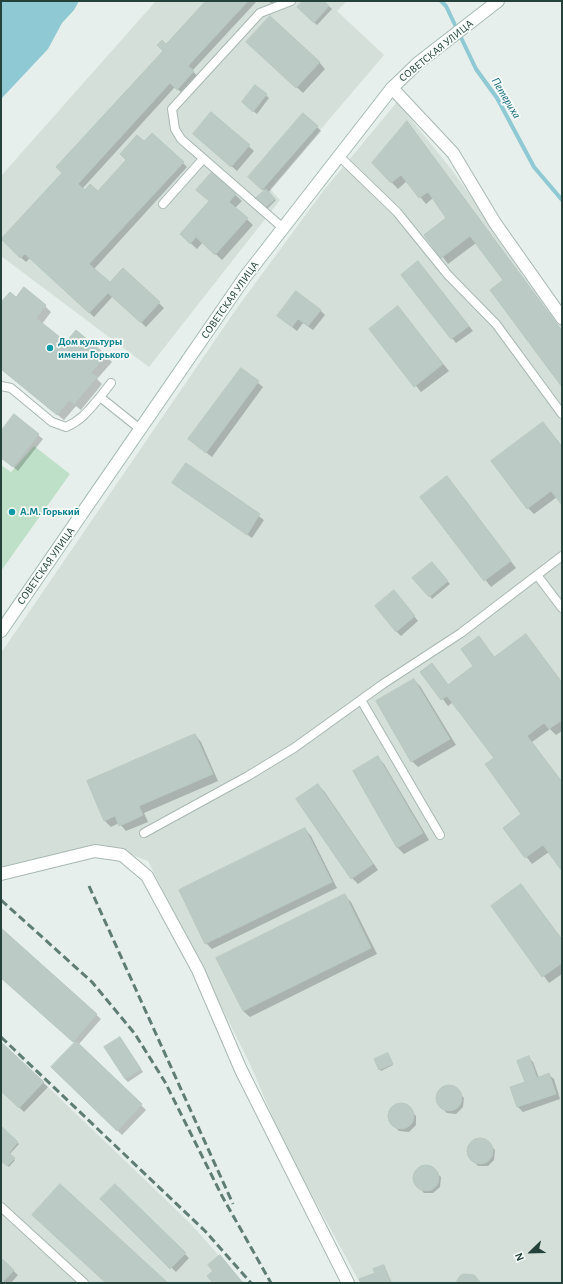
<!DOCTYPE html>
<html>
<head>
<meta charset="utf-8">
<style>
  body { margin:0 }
  #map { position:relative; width:563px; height:1284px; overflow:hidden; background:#e6efeb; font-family:"Alegreya Sans",sans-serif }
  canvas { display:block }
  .frame { position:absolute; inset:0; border:2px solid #24423a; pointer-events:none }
  .north { position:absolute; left:511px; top:1232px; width:40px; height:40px; -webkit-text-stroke:3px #f7fbf9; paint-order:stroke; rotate:247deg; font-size:11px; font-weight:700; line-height:16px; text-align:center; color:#24423a }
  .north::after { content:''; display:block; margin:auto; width:14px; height:18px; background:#24423a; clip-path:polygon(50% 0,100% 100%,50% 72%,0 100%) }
</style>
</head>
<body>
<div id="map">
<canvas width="563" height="1284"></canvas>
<div class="frame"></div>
<div class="north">N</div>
</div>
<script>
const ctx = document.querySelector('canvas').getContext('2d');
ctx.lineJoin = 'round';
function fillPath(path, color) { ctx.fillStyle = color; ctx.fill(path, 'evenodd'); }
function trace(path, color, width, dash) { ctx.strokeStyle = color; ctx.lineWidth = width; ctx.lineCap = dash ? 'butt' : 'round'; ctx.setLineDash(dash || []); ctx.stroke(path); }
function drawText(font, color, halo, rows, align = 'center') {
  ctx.font = font + ' "Alegreya Sans",sans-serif'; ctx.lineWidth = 3.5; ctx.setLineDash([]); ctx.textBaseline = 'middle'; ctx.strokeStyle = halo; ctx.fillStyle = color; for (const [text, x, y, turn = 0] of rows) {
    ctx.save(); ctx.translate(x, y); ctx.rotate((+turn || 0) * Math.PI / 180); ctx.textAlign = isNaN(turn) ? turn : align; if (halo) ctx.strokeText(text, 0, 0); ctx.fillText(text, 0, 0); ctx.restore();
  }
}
fillPath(new Path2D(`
  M156,1H347L337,11L384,55L270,189L280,200L149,367L1,256V176Z
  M397,102L452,170L562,324V1283H360L282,1140L251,1066L148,861L105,845L1,867V653L237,308L324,190Z
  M1,1042L191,1224L243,1283H1Z`), '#d4dfda');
fillPath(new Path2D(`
  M34,446L70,474L1,571V465L11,472Z`), '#bfe0c8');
fillPath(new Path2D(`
  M1,1H79L74,10L62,23L48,49L1,99Z`), '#8ec9d4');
fillPath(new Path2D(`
  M207,1H257L192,71L198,76L182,93L175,87L82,189L85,192L98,193L183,163L187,167L94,269L110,284L123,269L164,308L146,327L113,296L94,317L30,258L26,262L6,244L164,51L166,45Z
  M268,1H275L272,4Z
  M304,1H323L332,9L317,25L298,7Z
  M254,48L319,62L325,69L303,93Z
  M256,86L269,98L257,114L246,105Z
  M212,113L254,151L237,171L199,138Z
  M407,122L562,331V385L504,280L476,243L448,264L426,235L448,219L433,198L426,204L407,181L398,189L373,163Z
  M317,127L321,131L268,193L276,200L267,209L257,198L265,191L254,182Z
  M212,174L242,201L235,208L253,225L222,260L203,242L197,249L187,240L210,201Z
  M418,263L473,331L456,343L402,275Z
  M16,298L45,306L51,312L42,324L66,343L105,355L112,362L97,379L102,384L81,410L76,406L64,420L2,370L1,371V304Z
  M398,308L449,371L421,392L371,329Z
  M320,310L325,315L313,330L303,323L297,331L283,320Z
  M241,369L263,387L212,457L189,439Z
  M543,423L562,446V503L557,497L534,514L528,508Z
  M1,432L38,435L43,439L18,471L1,457Z
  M186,465L264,520L252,538L174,483Z
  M453,484L516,568L491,587L421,497Z
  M434,566L450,584L432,599L430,596Z
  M398,596L418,621L401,636L396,631Z
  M526,635L562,682V731L556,735L550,729L532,742L562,782V870L549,852L532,864L504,828L523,814L495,758L453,702L448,706L422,672L438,671L449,686L474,666L478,637L495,658Z
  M414,680L420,686L456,745L418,767L412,761Z
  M195,735L201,742L218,781L144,813L148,822L126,831L119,823L111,827L105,821L88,781Z
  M378,758L384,764L429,840L404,854L398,848L354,772Z
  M317,785L324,791L378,870L358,884L352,878Z
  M305,829L311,836L337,888L212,949L206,943Z
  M521,885L562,939V974L549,983L492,906Z
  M344,895L351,902L377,954L250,1017L243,1011Z
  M1,930L101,1019L79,1044L146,1110L122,1135L52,1067L75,1043L1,977Z
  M120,1038L143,1072L128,1082L125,1079Z
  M1,1044L48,1087L24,1112L1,1090Z
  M389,1056L393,1065L381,1071L380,1069Z
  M529,1058L533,1062L539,1078L549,1075L554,1079L560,1099L523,1112L518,1107L511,1087L526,1082Z
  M444,1087H454L464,1098L463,1107L456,1114L447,1113L437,1103V1093Z
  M397,1105H406L416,1116V1125L409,1132L399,1131L389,1121L390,1111Z
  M1,1127L19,1144L9,1155L15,1160L9,1167L3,1161L1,1163Z
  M475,1139L485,1140L495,1150L494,1160L488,1166H478L468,1155V1146Z
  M421,1166L431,1167L441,1177L440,1187L433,1193H424L414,1182V1173Z
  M115,1185L189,1258L176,1272L101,1199Z
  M1,1260L18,1275L11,1283H1Z
  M384,1266L392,1283H362L376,1274Z`), '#0003');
trace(new Path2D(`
  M441,1L446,6L476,69L497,98L534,167L562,200`), '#8ec9d4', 4);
const building = new Path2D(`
  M206,1H248L188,66L194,71L177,90L170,83L78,184L85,190L90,184L98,191L126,160L120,154L137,135L144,141L152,133L184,162L89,264L110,282L123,268L160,302L141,323L108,293L89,313L25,254L20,258L1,239L62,173L56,167L163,51L157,45L162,40L166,44Z
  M303,1H324L329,6L314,23L297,7Z
  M270,16L320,62L296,88L246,42Z
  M255,85L267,94L253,112L242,102Z
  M211,112L250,145L231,167L193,134Z
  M303,113L318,126L262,190L248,177Z
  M407,121L562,331V387L490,290L503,280L470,236L441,258L424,235L446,218L428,192L419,198L401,175L391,183L372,163Z
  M212,172L236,194L229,202L248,218L215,255L196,237L190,244L180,234L209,201L196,190Z
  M266,189L275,199L265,208L256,198Z
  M418,261L469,326L451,339L401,275Z
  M24,287L46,305L36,318L66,342L76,330L106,355L91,373L97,377L74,404L69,400L57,415L1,369V302L10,292L16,297Z
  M296,291L321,310L308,326L298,319L292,327L277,316Z
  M398,306L443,364L414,387L369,329Z
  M241,368L259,381L206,453L188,439Z
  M14,414L39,434L13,467L1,458V431Z
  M543,422L562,447V505L551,491L527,509L491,461Z
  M186,463L260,514L247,535L172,483Z
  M447,476L511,561L484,581L420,497Z
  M432,562L448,581L429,597L412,578Z
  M394,590L415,616L396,632L375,606Z
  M526,634L562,683V720L549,729L544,723L527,736L562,782V871L543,845L525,858L503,828L521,814L485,764L494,758L447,696L441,700L420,672L432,663L448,685L473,666L461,649L479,636L494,657Z
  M414,679L450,739L411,762L376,701Z
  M195,734L213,774L139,806L143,815L131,821L119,826L115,816L104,821L87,781Z
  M378,756L423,833L397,848L353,771Z
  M318,784L373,864L351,879L296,799Z
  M305,828L332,882L205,944L179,890Z
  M521,884L562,940V963L542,977L491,906Z
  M345,894L371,948L243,1011L216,958Z
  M1,928L97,1014L73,1042L1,978Z
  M120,1037L141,1069L125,1079L104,1047Z
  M76,1041L142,1104L117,1131L51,1067Z
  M1,1042L44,1082L19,1108L1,1091Z
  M388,1053L393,1064L379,1070L374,1059Z
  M529,1056L537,1078L549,1073L556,1094L517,1107L510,1087L525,1082L517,1061Z
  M436 1098a13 13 0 1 1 26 0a13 13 0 1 1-26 0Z
  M388 1116a13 13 0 1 1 26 0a13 13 0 1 1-26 0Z
  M1,1126L18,1142L9,1153L15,1158L7,1166L1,1161Z
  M467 1151a13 13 0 1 1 26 0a13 13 0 1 1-26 0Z
  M413 1178a13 13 0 1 1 26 0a13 13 0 1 1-26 0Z
  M60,1184L168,1283H106L32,1215Z
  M115,1184L186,1253L170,1269L100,1199Z
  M220,1255L243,1283H213L207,1276L213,1271L208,1265Z
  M1,1258L14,1270L2,1283H1Z
  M384,1265L391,1283H361L359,1279L375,1273L373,1269Z
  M463,1274L474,1275L481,1283H456L459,1277Z`);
fillPath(building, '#bbcac4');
trace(building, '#b8c9c2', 1);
const service = new Path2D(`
  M339,156L397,212L448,275L496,324L562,414
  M163,204L203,159
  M283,228L181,139L175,129L172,109L260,13L291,1
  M1,386L11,388L52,422L66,427C82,420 89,410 100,397L140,429
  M100,397L111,383
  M537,575L562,608
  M361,700L440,835
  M144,833L248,776L294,748L383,684L461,633L562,556
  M1,1207L84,1283`);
const minor = new Path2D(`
  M392,88L453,153L495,223L562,318
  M1,874L95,851L122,855L147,876L198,970L241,1070L348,1283`);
const secondary = new Path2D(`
  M1,631L245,277L392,88L418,63L498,1`);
trace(service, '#a8b8b2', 10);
trace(minor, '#a8b8b2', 14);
trace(secondary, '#a4bbb3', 14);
trace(service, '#fff', 8);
trace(minor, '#fff', 12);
trace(secondary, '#fff', 12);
trace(new Path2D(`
  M89,886L233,1204
  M1,900L92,982L135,1034L165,1082L222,1196L271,1283
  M1,1037L205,1231L251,1283`), '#5f7d75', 3, [8, 4]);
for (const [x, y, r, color] of [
  [50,348,4,"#0f9aa8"],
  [12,512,4,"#0f9aa8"]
]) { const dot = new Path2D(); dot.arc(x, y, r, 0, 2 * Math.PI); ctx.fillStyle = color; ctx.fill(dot); trace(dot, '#f7fbf9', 1.5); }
drawText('11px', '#24423a', '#f7fbf9', [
  ["СОВЕТСКАЯ УЛИЦА",436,51,-39],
  ["СОВЕТСКАЯ УЛИЦА",230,300,-55],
  ["СОВЕТСКАЯ УЛИЦА",46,566,-55]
]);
drawText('bold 11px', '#0d838f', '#f7fbf9', [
  ["Дом культуры",58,342],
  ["имени Горького",58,355],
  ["А.М. Горький",20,512]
], 'left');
drawText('italic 12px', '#1c6f80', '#f7fbf9', [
  ["Петериха",506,98,59]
]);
</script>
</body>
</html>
